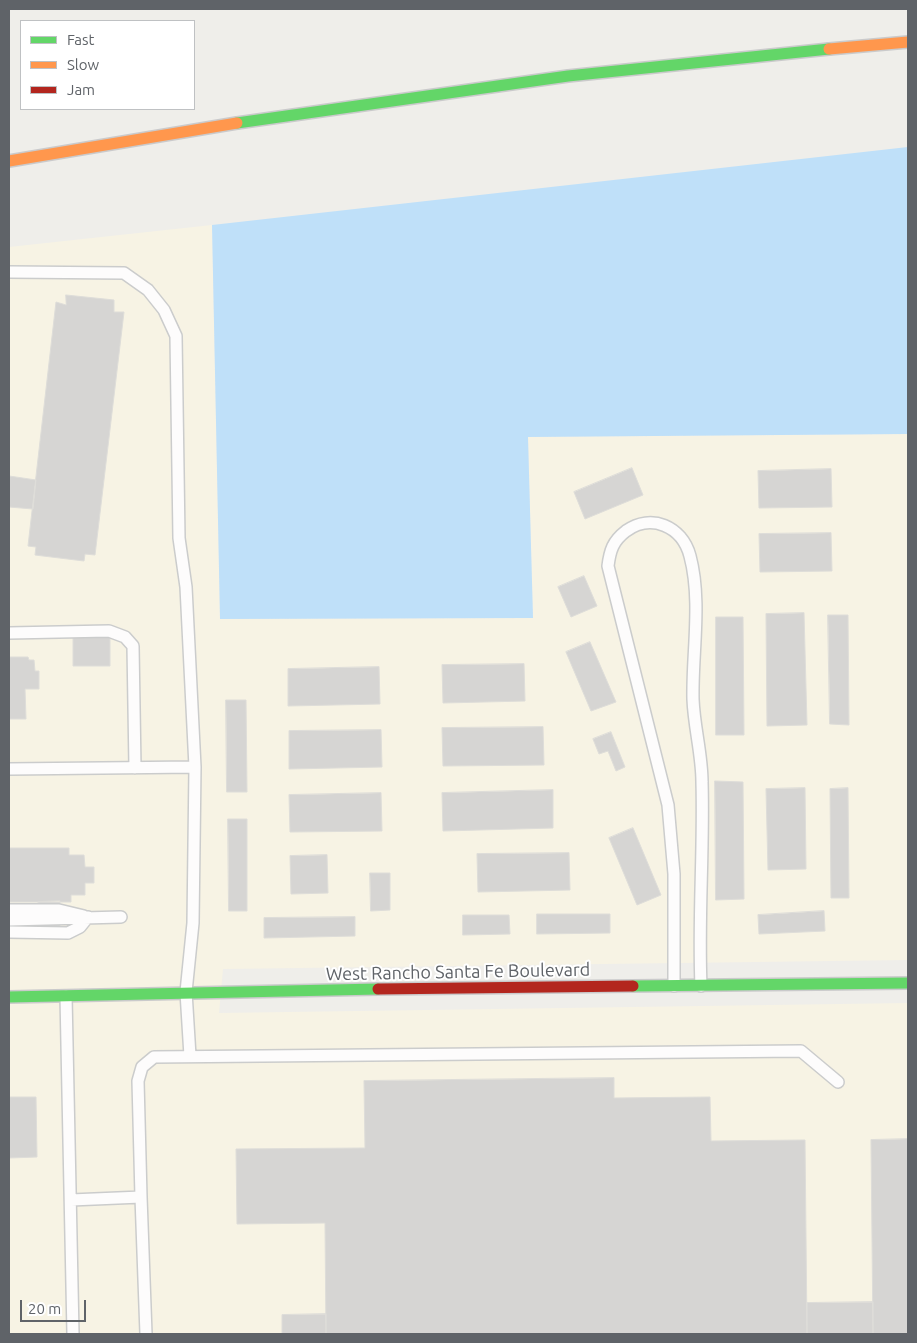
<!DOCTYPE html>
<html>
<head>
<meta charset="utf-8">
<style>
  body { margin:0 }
  #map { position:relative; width:917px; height:1343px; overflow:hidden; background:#efeeea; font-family:Ubuntu,sans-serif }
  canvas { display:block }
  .frame { position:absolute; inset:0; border:10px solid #5f6368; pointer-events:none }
  .legend { position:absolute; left:20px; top:20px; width:175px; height:90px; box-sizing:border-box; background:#fff; border:1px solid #bfc1c3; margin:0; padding:6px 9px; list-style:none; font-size:15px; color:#5f6368 }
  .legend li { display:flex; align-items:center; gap:10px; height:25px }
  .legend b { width:25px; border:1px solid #bfc1c3 }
  .scale { position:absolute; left:20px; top:1300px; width:66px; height:22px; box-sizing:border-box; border:2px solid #5f6368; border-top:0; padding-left:6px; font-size:15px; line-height:18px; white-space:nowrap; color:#5f6368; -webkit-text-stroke:4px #fff; paint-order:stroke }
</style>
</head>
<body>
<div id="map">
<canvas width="917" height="1343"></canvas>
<div class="frame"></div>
<ul class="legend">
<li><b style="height:6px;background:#63d668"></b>Fast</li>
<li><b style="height:6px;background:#ff974d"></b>Slow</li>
<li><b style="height:6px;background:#b3261e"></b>Jam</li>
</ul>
<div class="scale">20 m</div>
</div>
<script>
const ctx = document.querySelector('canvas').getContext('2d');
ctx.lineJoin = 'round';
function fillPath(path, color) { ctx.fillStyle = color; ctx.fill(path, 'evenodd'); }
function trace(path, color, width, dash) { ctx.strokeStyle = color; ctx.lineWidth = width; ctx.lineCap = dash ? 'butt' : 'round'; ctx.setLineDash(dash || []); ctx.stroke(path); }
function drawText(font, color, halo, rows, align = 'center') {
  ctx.font = font + ' Ubuntu,sans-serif'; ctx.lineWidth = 4; ctx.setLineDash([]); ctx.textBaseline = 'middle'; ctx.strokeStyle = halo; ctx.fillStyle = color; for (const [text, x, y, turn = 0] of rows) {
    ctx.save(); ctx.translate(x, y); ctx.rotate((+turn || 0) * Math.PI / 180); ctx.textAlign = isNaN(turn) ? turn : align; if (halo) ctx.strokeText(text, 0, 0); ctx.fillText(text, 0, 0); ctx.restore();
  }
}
fillPath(new Path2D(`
  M212,225L220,619L533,618L528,437L908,434V960L223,969L219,1013L908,1003V1334H9V247Z`), '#f7f3e4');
fillPath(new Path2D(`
  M908,147V434L528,437L533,618L220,619L212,225Z`), '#bfe0f9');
const building = new Path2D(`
  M66,295L114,300V312H124L95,555L85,554L84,561L35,555L36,547L28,546L56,302L66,305Z
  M632,468L643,495L585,519L574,492Z
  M831,469L832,507L759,508L758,471Z
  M9,476L36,480L33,509L9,507Z
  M831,533L832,571L760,572L759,534Z
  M584,576L597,606L571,617L558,587Z
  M804,613L807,725L767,726L766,614Z
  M828,615H848L849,725L830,724Z
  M716,617H743L744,735H716Z
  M110,635V666H73V636Z
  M590,642L616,702L591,711L566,652Z
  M9,657H28L29,660H34L35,671H39V689H25L26,719H9Z
  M524,664L525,701L443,703L442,665Z
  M379,667L380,704L288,706V669Z
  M226,700H246L247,792H227Z
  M543,727L544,765L443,766L442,728Z
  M381,730L382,767L289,769V731Z
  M611,732L625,767L616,771L608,751L599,754L593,739Z
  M715,781L743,782L744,899L716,900Z
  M805,788L806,869L768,870L766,789Z
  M848,788L849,898H831L830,789Z
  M553,790V828L443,831L442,793Z
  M381,793L382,831L290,832L289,795Z
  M228,819H247V911H229Z
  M633,828L661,895L637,905L609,838Z
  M9,848H69V855H84L85,867H94V883H85V895H71V902H9Z
  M569,853L570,890L478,892L477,854Z
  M327,855L328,893L291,894L290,856Z
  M370,873H390V910L371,911Z
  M60,901V930H38V902Z
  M824,911L825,931L759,934L758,915Z
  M537,914H610V933L537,934Z
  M463,915H509L510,934L463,935Z
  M355,917V936L264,938V918Z
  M614,1078V1098L710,1097L711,1141L805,1140L807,1334H326L325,1223L237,1224L236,1149L365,1148L364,1081Z
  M9,1097H36L37,1157L9,1158Z
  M908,1139V1334H873L871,1140Z
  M873,1302V1334H807V1303Z
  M326,1314V1334H282V1315Z`);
fillPath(building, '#d6d5d3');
trace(building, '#deddd9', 1);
const lane = new Path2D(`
  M9,272L124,273L148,290L164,310L176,336L179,538L186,587L195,767L193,923L186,992L190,1056
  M9,633L109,631L125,637L133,646L135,768
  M9,769L195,767
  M9,910H59L84,916
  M9,920L121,917
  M9,932L68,933L80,927L88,917
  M674,986V874L668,805L608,566C610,550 613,541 626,531C651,513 682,526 690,556C702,601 692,653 693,699C694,727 702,754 702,782C704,850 698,918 701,986
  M66,996L73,1334
  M141,1197L146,1334
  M71,1200L141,1197L138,1081L142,1067L154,1057L801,1051L838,1082`);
const fast = new Path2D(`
  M237,123L568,76L829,49
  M633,986L908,983
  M9,997L378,989`);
const slow = new Path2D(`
  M829,49L908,42
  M9,161L237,123`);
const jam = new Path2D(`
  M378,989L633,986`);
trace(lane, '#cbcccc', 14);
trace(fast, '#cacacb', 14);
trace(slow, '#cacacb', 14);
trace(jam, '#cacacb', 14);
trace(lane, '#fdfcfc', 11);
trace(fast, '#63d668', 11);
trace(slow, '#ff974d', 11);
trace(jam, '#b3261e', 11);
drawText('18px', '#5f6368', '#fff', [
  ["West Rancho Santa Fe Boulevard",458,972,-1]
]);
</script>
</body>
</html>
